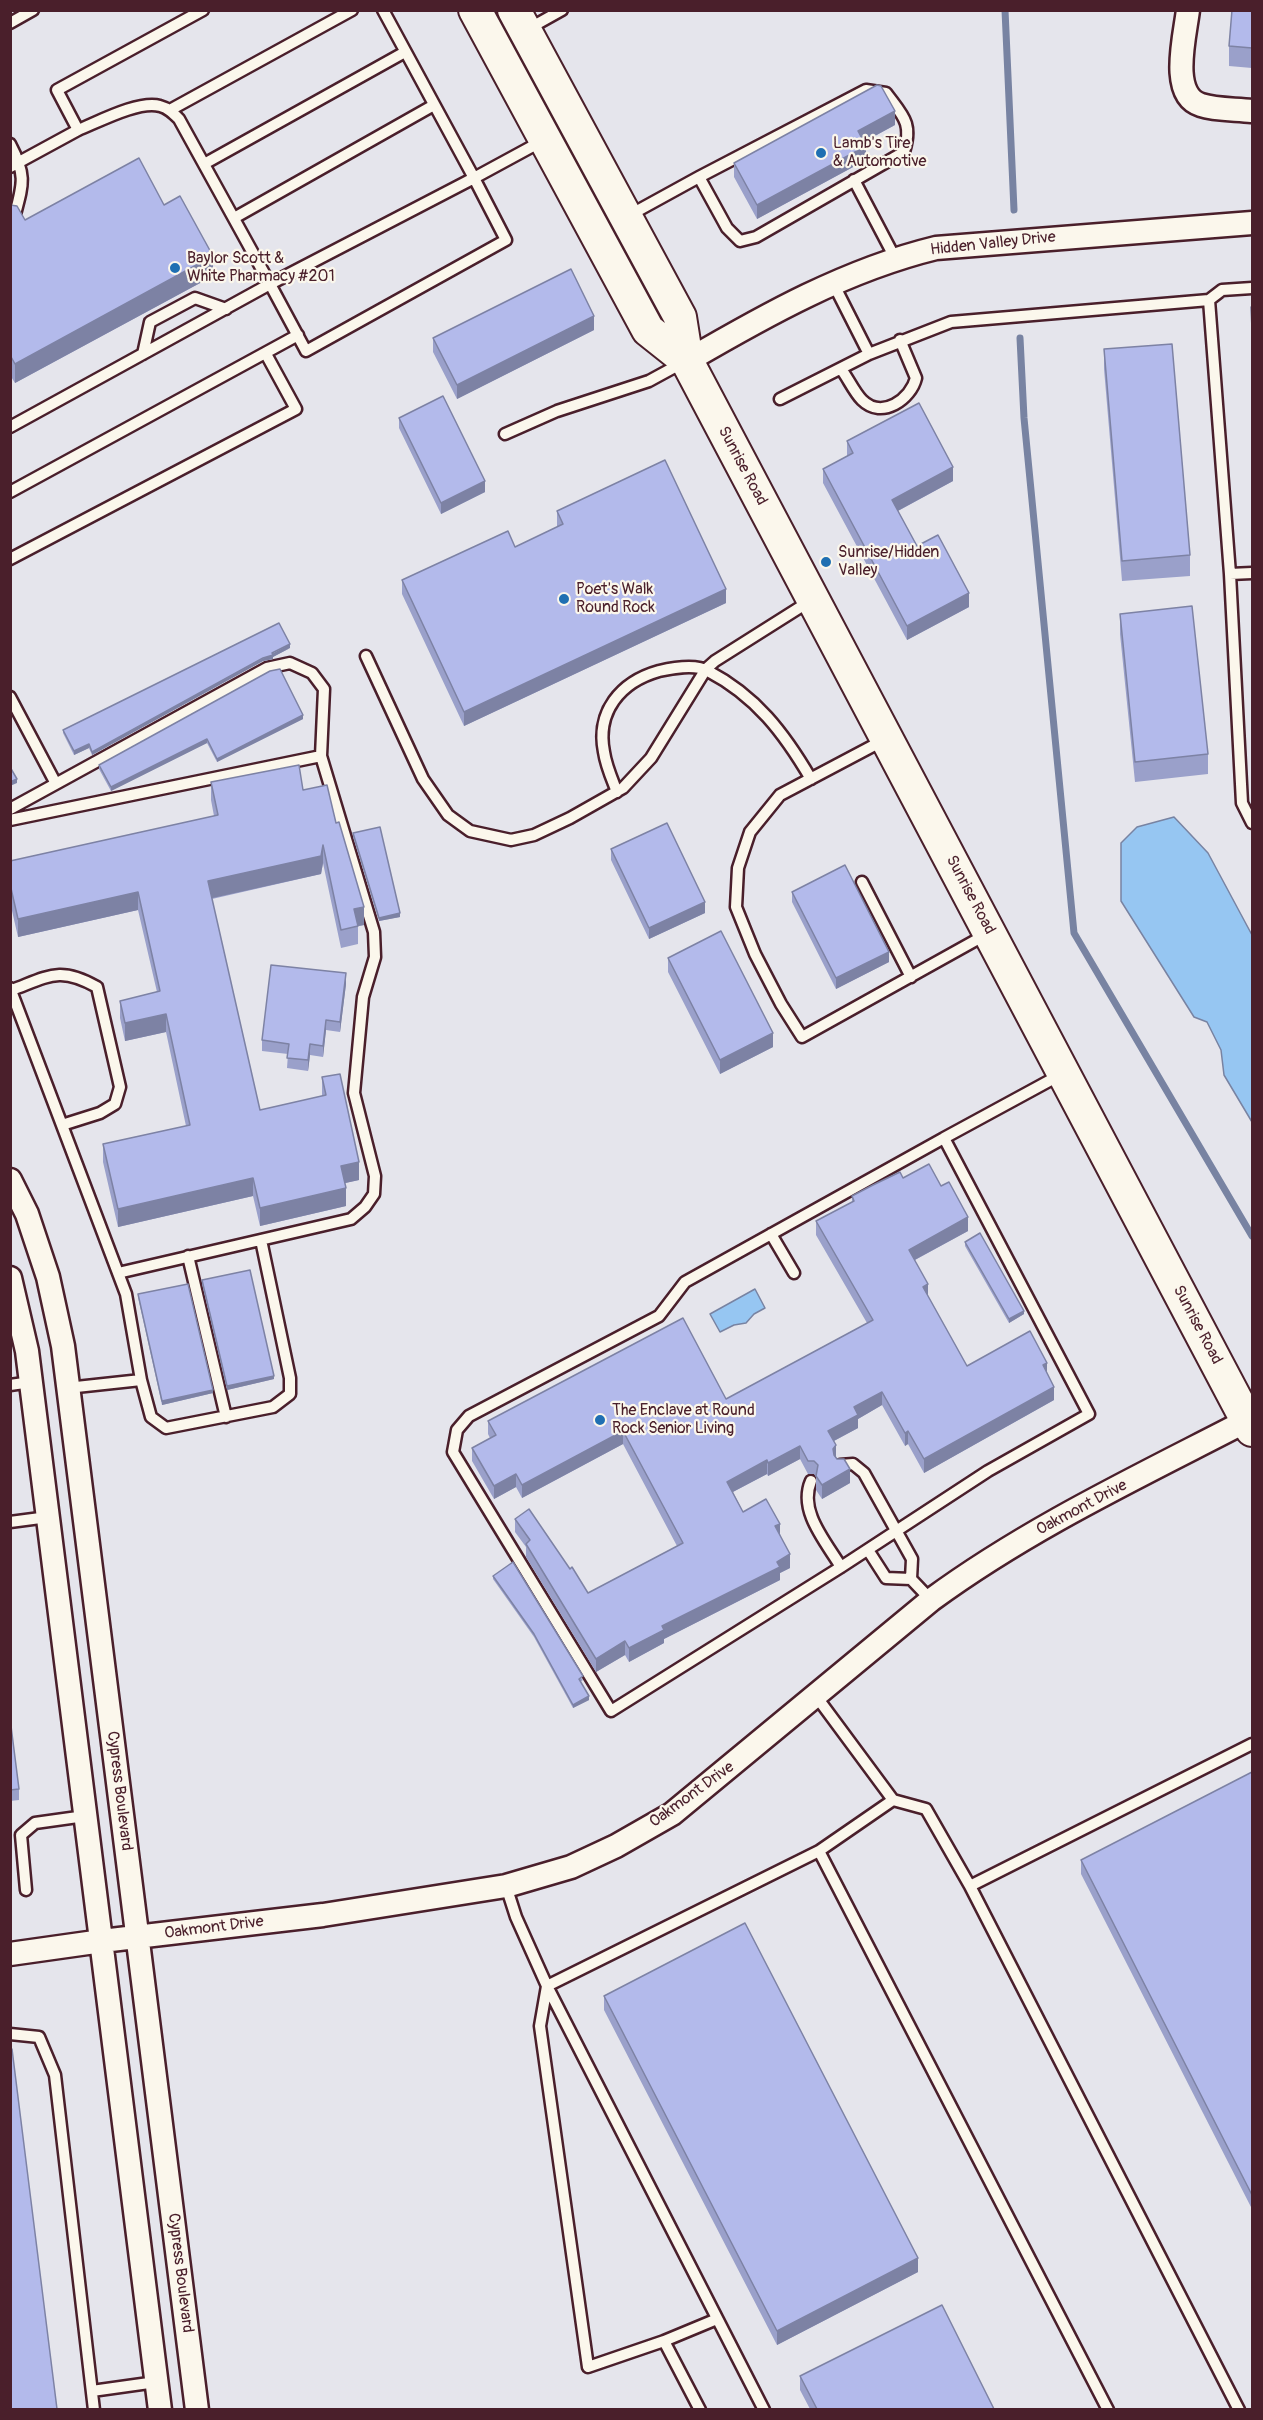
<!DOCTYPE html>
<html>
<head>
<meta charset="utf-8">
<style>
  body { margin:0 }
  #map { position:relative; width:1263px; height:2420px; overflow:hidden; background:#e5e5ec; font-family:Pangolin,sans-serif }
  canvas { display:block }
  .frame { position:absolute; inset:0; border:12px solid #4a1f2b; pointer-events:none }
</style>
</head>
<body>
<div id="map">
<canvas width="1263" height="2420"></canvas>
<div class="frame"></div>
</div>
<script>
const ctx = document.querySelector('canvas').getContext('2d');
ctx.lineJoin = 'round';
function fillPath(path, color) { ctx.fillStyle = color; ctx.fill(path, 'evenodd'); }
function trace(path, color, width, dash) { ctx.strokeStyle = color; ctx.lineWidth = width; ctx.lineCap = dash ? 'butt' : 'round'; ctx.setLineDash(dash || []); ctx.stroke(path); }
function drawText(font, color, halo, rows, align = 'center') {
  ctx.font = font + ' Pangolin,sans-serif'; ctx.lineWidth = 4.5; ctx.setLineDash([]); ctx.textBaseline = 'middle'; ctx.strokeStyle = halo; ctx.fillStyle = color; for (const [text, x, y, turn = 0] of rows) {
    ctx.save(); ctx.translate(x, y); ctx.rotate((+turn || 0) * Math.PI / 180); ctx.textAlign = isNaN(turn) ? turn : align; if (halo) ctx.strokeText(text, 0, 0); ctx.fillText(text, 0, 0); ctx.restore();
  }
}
const water = new Path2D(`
  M1174,817L1208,853L1252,935V1122L1224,1075L1221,1050L1207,1022L1194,1017L1121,901V843L1137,827Z
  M755,1289L765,1308L754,1314L746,1323L734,1325L720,1332L710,1314Z`);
fillPath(water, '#96c6f2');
trace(water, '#7883a2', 1.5);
trace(new Path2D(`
  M1005,10L1014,210
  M1020,338L1024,418L1074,933L1252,1236`), '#7883a2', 7);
const lane = new Path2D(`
  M383,10L474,178L544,140
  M10,23L33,10
  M528,29L562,10
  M170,110L352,10
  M10,144C27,176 23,184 14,218
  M204,164L405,52
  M10,167L78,130L57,90L203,10
  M474,178L506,240L306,351L270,284Z
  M854,180L895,258
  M628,216L699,177L866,90L886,93C903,116 913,123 904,152L756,237L740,241L727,228L699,177
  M234,218L434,105
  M833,283L869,354L951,322L1209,300
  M1252,288L1222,290L1209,300L1230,574L1252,573
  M143,354L150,322L195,298L226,309
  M841,369C848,378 854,392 862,400C882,420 911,399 916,378L900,340
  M780,399L869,354
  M10,427L270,284L179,119C173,113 168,108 160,106C139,100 98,122 78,130
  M505,434L557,411L649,381L682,363
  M10,492L298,335
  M10,559L296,409L266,354
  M1230,574L1242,803L1252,823
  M366,656L423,779L448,815L470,831L511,840L534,835L570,818L623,788L651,758L706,669L715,661L810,601
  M10,697L55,782
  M884,740L780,795L750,832L738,868L736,907L755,954L781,1004L802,1037L987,934
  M617,792C612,779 606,766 604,752C596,712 620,682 659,671C672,668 696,664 708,671C756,696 784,733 811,779
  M10,809L267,668L290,663L312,673L324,689L321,756L374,932L375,957L363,997L354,1093L375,1176L374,1194L365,1207L351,1219L118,1273
  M10,820L321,756
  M862,882L911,977
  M10,988L126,1294L141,1380L67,1388
  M12,990C49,976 60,966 97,987L120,1087L115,1104L100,1113L62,1125
  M944,1138L685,1282L659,1316L469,1416L457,1430L453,1452L611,1711L841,1567L988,1471L1089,1414L944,1138L1060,1075
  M771,1234L794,1273
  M188,1256L226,1417
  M141,1380L151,1417L166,1428L273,1407L290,1394V1378L261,1240
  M10,1385L31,1382
  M840,1465L853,1464L864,1473L912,1559L911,1579
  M811,1481C798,1511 826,1542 841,1567
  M10,1522L48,1517
  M868,1550L886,1578L911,1579L931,1600
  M816,1696L893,1800L926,1809L970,1886L1239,2410
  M819,1851L1108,2410
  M506,1886L516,1917L547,1986L764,2410
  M970,1886L1252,1744
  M26,1890L21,1835L35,1823L85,1816
  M10,2034L39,2037L55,2075L94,2410
  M664,2341L588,2367L540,2026L547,1986L819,1851L893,1800
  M92,2391L156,2382
  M700,2410L664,2341L717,2319`);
const street = new Path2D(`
  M1188,10C1185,36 1169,95 1201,105C1216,110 1236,109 1252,111
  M687,361C766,315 846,270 936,248L1252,223
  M10,1180L27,1214L48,1277L63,1346L197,2410
  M10,1278L27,1351L160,2410
  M10,1954L102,1941L323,1915L506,1886L571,1867L616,1846L672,1814L931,1600C1029,1528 1140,1476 1248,1420`);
const secondary = new Path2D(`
  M475,10L648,330L687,361
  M514,10L680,317L687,361L1252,1430`);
trace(lane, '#4a1f2b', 15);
trace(street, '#4a1f2b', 27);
trace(secondary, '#4a1f2b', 36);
trace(lane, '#fbf7ec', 10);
trace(street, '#fbf7ec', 22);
trace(secondary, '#fbf7ec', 32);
fillPath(new Path2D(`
  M1252,10V68L1229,66V46Z
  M895,125L864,142L866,160L757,219L734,177V163Z
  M10,205L25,220L164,205L213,276L15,383L10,375Z
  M1251,307H1252V349L1251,327Z
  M594,330L457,399L433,352V338Z
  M1104,349L1190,555V576L1122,581L1104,369Z
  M399,418L485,492L441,514L399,428Z
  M847,441L953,481L898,511L917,546L969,607L907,640L823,483V469L847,456Z
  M557,511L726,603L464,726L402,594V580L515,547L557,527Z
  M1120,614L1208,754V774L1135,782L1120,634Z
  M290,648L273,657V659L263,661L92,755L89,748L74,755L63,733V730Z
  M270,671L303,719L217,762L207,743L111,791L99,769V765Z
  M211,782L303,790L336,823L364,925L358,926V944L341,948L323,863L321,874L212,899L260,1110L322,1096V1077L359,1180L345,1183L346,1206L260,1226L253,1196L118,1227L103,1162V1144L186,1126L166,1032L125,1041L120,1018V1001L157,992L138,910L18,937L10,902V861L214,816L211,800Z
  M353,833L400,917L379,921L353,837Z
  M611,849L705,913L649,939L611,860Z
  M792,892L889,962L836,989L792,902Z
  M668,958L773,1047L720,1074L668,972Z
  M346,984L340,1032L326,1030L323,1057L310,1055L308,1071L287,1068L288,1054L262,1051V1040Z
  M903,1178L941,1186L968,1231L915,1260L928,1296L967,1366L1047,1374L1054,1400L924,1473L908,1444L905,1446L882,1405L858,1419V1428L834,1441L836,1458L850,1483L822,1499L816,1490V1477L814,1474H808L800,1459L768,1476L767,1474L733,1492L743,1512L780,1534L790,1568L780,1573V1580L664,1639V1643L629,1662L625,1655L596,1672L526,1557V1547L515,1532V1519L588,1593L677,1546L623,1444L522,1498L516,1487L494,1499L472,1461V1448L490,1438L488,1434V1421L726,1399L867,1323L816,1235V1221L852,1202V1196Z
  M965,1242L1024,1314L1009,1323L965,1246Z
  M202,1280L274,1379L227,1390L202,1284Z
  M138,1294L213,1393L162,1405L138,1297Z
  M493,1576L583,1680L580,1682L589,1700L573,1708L534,1637L493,1579Z
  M10,1718L19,1789V1800L10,1801Z
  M1252,1772V2209L1081,1874V1860Z
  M604,1996L918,2272L777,2345L604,2010Z
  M800,2376L994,2409H810L800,2390Z`), '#9aa0ca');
fillPath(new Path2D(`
  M895,111V125L858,145V131Z
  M866,146V160L757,219V205Z
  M213,256V276L15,383V364Z
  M594,316V330L457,399V385Z
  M953,467V481L892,514V500Z
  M485,481V492L441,514V503Z
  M726,589V603L464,726V712Z
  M969,593V607L907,640V626Z
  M290,644V648L273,657V659L263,661L92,755V752Z
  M303,715V719L217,762V759Z
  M207,739V743L111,791V787Z
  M89,744V748L74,755V751Z
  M17,779V783L10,786V782Z
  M323,845V863L321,874L208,899V881Z
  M138,892V910L18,937V919Z
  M705,902V913L649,939V928Z
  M364,907V925L354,927V909Z
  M400,913V917L379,921V918Z
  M889,952V962L836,989V978Z
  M346,973V984L340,1032V1022Z
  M166,1014V1032L125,1041V1023Z
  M326,1020V1030L323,1057V1046Z
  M773,1033V1047L720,1074V1060Z
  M310,1044V1055L308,1071V1060Z
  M359,1162V1180L341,1184V1166Z
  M253,1178V1196L118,1227V1209Z
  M346,1188V1206L260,1226V1208Z
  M968,1217V1231L909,1263V1250Z
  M928,1284V1297L923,1287Z
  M1024,1311V1314L1009,1323V1319Z
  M1047,1363V1376L1043,1365Z
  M274,1376V1379L227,1390V1386Z
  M1054,1387V1400L924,1473V1459Z
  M213,1390V1393L162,1405V1401Z
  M882,1392V1405L858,1419V1428L828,1444V1431L854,1407Z
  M623,1431V1444L522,1498V1485Z
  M908,1431V1444L905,1446V1433Z
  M836,1445V1459L833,1462V1449Z
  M800,1446V1459L768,1476V1463Z
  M767,1460V1474L727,1495V1482Z
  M850,1469V1483L822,1499V1485Z
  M516,1474V1487L494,1499V1486Z
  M780,1524V1537L775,1526Z
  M790,1554V1568L780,1573V1580L664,1639V1643L629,1662V1648L662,1626Z
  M625,1641V1655L596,1672V1659Z
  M589,1696V1700L573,1708V1705Z
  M918,2258V2272L777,2345V2331Z`), '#7d82a4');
const building = new Path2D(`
  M1232,10H1252V48L1229,46Z
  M877,85L881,86L895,111L858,131L866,146L757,205L734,163Z
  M139,158L164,205L180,196L213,256L15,364L10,355V205L17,206L25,220Z
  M571,269L594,316L457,385L433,338Z
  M1251,307H1252V329Z
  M1172,344L1190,555L1122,561L1104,349Z
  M443,396L485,481L441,503L399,418Z
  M919,403L953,467L892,500L917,546L938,535L969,593L907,626L823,469L853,453L847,441Z
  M665,460L726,589L464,712L402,580L508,531L515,547L563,524L557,511Z
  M1192,606L1208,754L1135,762L1120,614Z
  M279,623L290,644L272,653L273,655L263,658L92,752L89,744L74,751L63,730Z
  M280,669L303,715L217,759L207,739L111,787L99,765L270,671Z
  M299,765L303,790L327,785L336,823L339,822L364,907L354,909L358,926L341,930L323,845L321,856L208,881L260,1110L326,1095L322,1077L340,1074L359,1162L341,1166L346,1188L260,1208L253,1178L118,1209L103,1144L190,1125L166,1014L125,1023L120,1001L160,991L138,892L18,919L10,884V861L218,815L211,782Z
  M10,767L17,779L10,782Z
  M667,823L705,902L649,928L611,849Z
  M380,827L400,913L379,918L353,833Z
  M845,865L889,952L836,978L792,892Z
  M721,931L773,1033L720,1060L668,958Z
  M271,965L346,973L340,1022L326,1020L323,1046L310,1044L308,1060L287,1058L289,1044L262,1040Z
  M929,1164L941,1186L949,1182L968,1217L909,1250L928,1284L923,1287L967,1366L1030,1331L1047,1363L1043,1365L1054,1387L924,1459L908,1431L905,1433L882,1392L854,1407L858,1415L828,1431L836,1445L833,1449L834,1455L837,1459H844L850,1469L822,1485L816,1476L818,1465L814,1461H808L800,1446L768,1463L767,1460L727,1482L743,1512L766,1499L780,1524L775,1526L790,1554L777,1562L780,1567L662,1626L664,1630L629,1648L625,1641L596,1659L526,1544L530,1540L515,1519L529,1509L570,1569L572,1567L588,1593L683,1543L623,1431L522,1485L516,1474L494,1486L472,1448L496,1435L488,1421L683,1318L726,1399L873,1320L816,1221L854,1201L852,1196L873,1185L900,1172L903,1178Z
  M980,1233L1024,1311L1009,1319L965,1242Z
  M250,1270L274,1376L227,1386L202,1280Z
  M188,1284L213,1390L162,1401L138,1294Z
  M513,1562L583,1676L579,1679L589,1696L573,1705L534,1634L493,1576Z
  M10,1718L19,1789L10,1790Z
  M1252,1772V2195L1081,1860Z
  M745,1923L918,2258L777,2331L604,1996Z
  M12,2049L57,2409H10V2050Z
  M942,2305L994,2409H817L800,2376Z`);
fillPath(building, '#b3baeb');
trace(building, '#7d82a4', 1.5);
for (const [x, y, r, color] of [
  [821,153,6,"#1f6fb2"],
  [175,268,6,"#1f6fb2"],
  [826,562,6,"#1f6fb2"],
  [564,599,6,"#1f6fb2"],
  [600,1420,6,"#1f6fb2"]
]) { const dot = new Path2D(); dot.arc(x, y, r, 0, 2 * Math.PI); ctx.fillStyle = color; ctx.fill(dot); trace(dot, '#fbf7ec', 2); }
drawText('16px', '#4a1f2b', '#fbf7ec', [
  ["Lamb's Tire",833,144],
  ["& Automotive",833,162],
  ["Baylor Scott &",187,259],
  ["White Pharmacy #201",187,277],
  ["Sunrise/Hidden",838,553],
  ["Valley",838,571],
  ["Poet's Walk",576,590],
  ["Round Rock",576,608],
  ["The Enclave at Round",612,1411],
  ["Rock Senior Living",612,1429]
], 'left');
drawText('16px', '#4a1f2b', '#fbf7ec', [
  ["Hidden Valley Drive",993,244,-6],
  ["Sunrise Road",742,466,62],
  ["Sunrise Road",970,895,62],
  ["Sunrise Road",1197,1325,62],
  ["Oakmont Drive",1082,1508,-28],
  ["Cypress Boulevard",119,1791,83],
  ["Oakmont Drive",692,1795,-36],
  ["Oakmont Drive",214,1928,-7],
  ["Cypress Boulevard",180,2273,83]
]);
</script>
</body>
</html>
